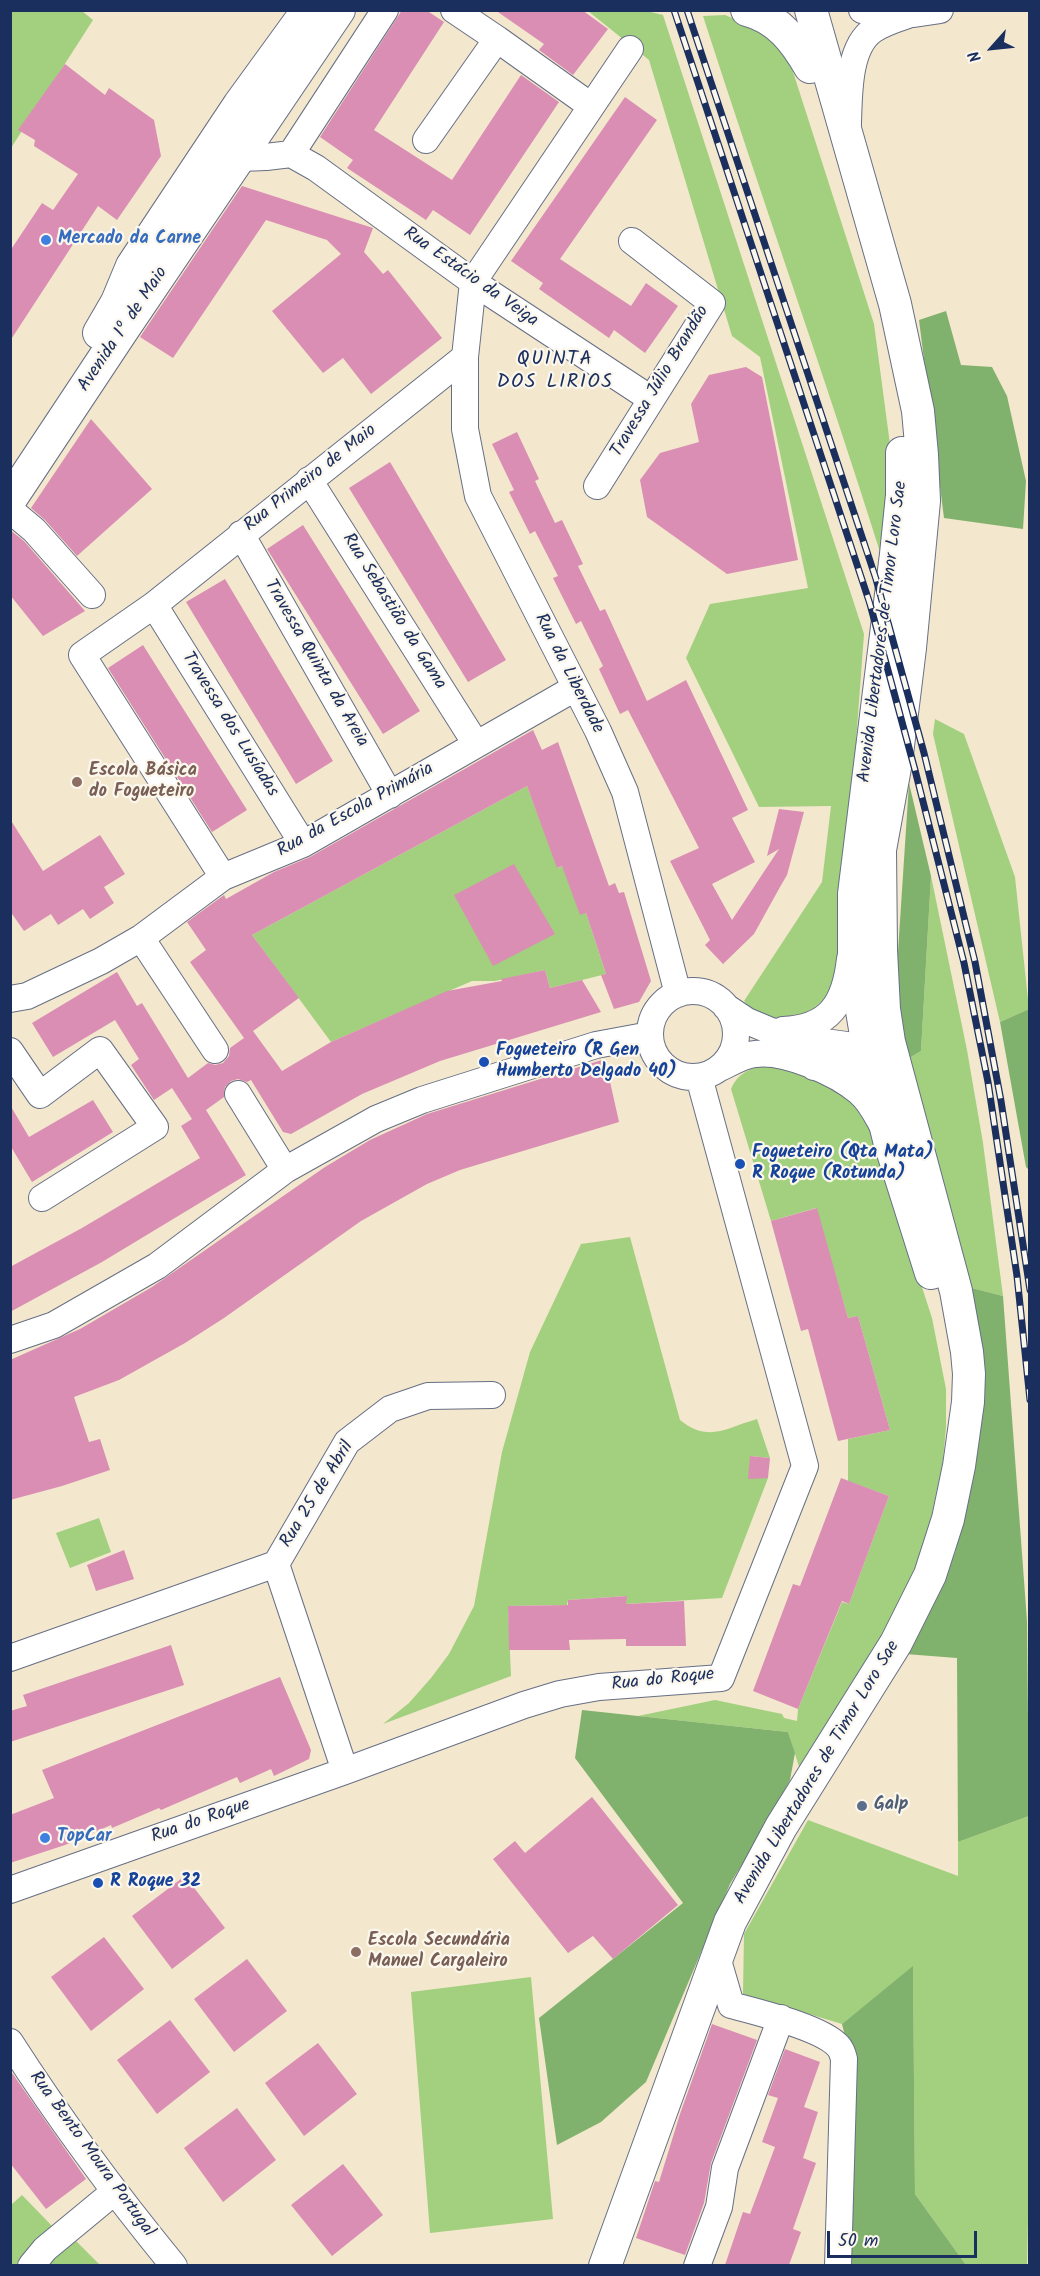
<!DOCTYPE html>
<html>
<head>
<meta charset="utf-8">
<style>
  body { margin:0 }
  #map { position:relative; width:1040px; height:2276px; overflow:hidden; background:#f3e7cd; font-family:Kalam,sans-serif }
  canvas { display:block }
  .frame { position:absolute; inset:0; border:12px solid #1b2f5e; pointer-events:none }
  .north { position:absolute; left:962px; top:18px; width:60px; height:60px; -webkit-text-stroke:4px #fbf7ec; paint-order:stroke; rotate:243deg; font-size:16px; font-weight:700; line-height:24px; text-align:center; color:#1b2f5e }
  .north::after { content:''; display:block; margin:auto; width:21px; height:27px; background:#1b2f5e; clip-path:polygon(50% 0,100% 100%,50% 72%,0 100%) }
  .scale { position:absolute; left:827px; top:2231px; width:150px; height:27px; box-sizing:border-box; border:3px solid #1b2f5e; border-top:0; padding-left:8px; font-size:18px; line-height:21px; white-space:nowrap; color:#1b2f5e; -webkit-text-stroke:4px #fbf7ec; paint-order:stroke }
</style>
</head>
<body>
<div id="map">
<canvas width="1040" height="2276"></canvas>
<div class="frame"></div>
<div class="north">N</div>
<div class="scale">50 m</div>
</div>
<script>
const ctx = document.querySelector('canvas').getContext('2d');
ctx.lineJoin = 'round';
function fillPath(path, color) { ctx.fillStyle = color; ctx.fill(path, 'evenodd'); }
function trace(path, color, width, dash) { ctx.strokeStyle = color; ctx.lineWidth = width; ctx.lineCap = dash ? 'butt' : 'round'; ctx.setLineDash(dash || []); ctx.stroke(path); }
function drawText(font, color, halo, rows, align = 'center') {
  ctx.font = font + ' Kalam,sans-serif'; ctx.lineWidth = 4.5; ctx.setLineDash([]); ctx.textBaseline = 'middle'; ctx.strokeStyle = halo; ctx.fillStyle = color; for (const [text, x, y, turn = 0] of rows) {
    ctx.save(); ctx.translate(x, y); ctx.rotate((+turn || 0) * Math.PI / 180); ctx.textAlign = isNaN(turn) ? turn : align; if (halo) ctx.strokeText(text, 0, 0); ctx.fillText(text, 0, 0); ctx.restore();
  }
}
fillPath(new Path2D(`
  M11,11H82L93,20L11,148Z
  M588,11H647L663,15L864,634L839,971L827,997L809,1012L780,1020L755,1014L744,1001L822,882L831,806L759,807L686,658L710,604L808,588L760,357L732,336L649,60Z
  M725,15L765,32L786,50L874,324L891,452L881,555C824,374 761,196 703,16Z
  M935,719L964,734L1015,877L1029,1009L1000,1022L933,734Z
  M527,786L558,868L562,866L586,913L606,974L550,988L545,970L495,981H472L331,1042L252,935Z
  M931,876L967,1050L983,1143L1003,1296L964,1286L906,1060L921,1051Z
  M765,1065C801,1066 839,1087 865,1112L932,1318L946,1389V1427L943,1461L927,1537L912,1583L888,1630L802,1776L788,1732L638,1716L715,1700L782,1714L784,1718L797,1721L798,1709L842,1602L849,1604L889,1496L848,1481V1439L890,1430L858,1316L848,1318L816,1208L771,1221L731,1089C738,1073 749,1069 765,1065Z
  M630,1237L680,1420C708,1443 726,1428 757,1419L770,1458L750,1456L768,1478L722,1598L626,1604V1596L568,1600L567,1605L508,1606L511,1676L383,1724L409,1703L431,1678L449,1654L474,1606L502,1452L530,1352L581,1244Z
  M99,1518L111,1552L70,1568L56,1533Z
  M1029,1816L1030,2127L1027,2265H966L915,2194L913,1967L842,2024L743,1994L744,1934L808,1820L958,1876V1842Z
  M531,1977L553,2219L430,2233L411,1992Z
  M22,2195L52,2226L18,2265L11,2266V2205Z
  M76,2241L100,2265L45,2266L54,2255Z`), '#a2d07e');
fillPath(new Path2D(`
  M946,311L961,365L992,367L1007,396L1026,481L1023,529L944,518L919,320Z
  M909,783L931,876L921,1051L906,1060L894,1013Z
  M1029,1009V1170L1026,1167L1000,1022Z
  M964,1286L1003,1296L1027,1621L1029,1816L958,1842L957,1658L905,1654L955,1553L968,1472Z
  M582,1710L788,1732L795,1753L790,1780L765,1827L730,1884L646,2082L601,2122L557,2145L539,2018L683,1903L575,1758Z
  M913,1966L915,2194L966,2265H847L850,2056L842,2024Z`), '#81b26d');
fillPath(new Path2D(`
  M402,10H426L444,22L374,130L452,180L521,75L559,102L470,235L433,210L426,220L347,168L353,160L320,137Z
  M495,10H582L608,29L573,75L539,50L544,44Z
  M65,64L105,95L109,88L154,120L161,156L117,220L98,206L10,341V251L42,203L53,210L78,174L34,146L35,140L18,130Z
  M625,97L657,120L560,259L631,306L646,283L678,306L645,353L614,330L609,338L539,289L543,283L511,261Z
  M242,186L373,228L364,252L383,274L388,270L442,338L371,394L343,358L323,373L272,311L341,254L327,240L266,220L173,358L140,337Z
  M746,367L762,377L798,560L727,574L647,517L640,480L660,453L699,442L691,404L709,375Z
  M91,419L152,489L77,556L45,520L31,508Z
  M517,432L539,479L535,481L555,523L562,520L583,564L578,566L600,611L605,609L647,701L686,680L748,810L732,818L755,862L712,884L732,920L779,849L767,856L779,809L804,812L787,875L780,887L754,934L723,964L705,945L710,940L670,861L699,848L628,710L620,714L599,669L603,666L581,621L576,624L553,578L558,576L535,531L530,534L509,492L514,490L492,444Z
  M390,462L506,660L468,682L349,488Z
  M303,525L420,711L383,734L267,549Z
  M10,530L24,541L85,611L43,636L10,595Z
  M225,579L333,761L296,784L186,602Z
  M143,645L247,810L212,832L108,668Z
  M533,730L542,750L558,742L609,886L615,883L619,893L624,892L651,981L639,1002L614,1009L601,975L606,974L586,913L580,915L562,866L557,868L527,786L252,935L299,998L253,1031L282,1071L331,1042L447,991L502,981L501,979L545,970L550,988L582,980L601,1012L440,1061L362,1094L291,1134L283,1132L251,1080L247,1082L238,1079L231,1081L225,1087L224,1097L206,1110L246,1175L102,1262L10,1312V1267L82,1228L200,1158L181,1126L192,1119L172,1088L154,1100L131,1065L139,1059L115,1020L53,1057L32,1023L117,972L137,1006L142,1003L188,1078L208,1063L215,1065L223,1063L229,1056L230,1048L244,1038L190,962L206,950L187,922L224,895L226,899L274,872L310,857Z
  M10,819L43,871L100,835L125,874L104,887L114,903L90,919L83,909L58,925L51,914L24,931L10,911Z
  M514,864L555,934L493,966L454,895Z
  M605,1059L619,1122L460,1170L427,1184L361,1221L224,1318L185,1343L119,1380L74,1397L89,1442L100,1439L110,1470L62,1486L10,1500V1360L80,1329L152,1287L325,1167L370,1140L427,1114Z
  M93,1100L113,1132L32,1182L10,1145V1105L29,1137Z
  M817,1208L848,1318L858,1316L890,1430L838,1441L808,1329L801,1331L771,1221Z
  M750,1456L770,1458L768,1478L748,1479Z
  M841,1478L889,1496L849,1604L842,1601L798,1709L753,1691L793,1584L800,1586Z
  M124,1550L134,1579L96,1591L87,1565Z
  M627,1596L626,1604L684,1601L686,1646H626V1639L569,1640L570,1650H509L508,1606L568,1605V1600Z
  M171,1645L184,1685L10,1742V1711L27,1706L23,1695Z
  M280,1677L311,1750L309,1759L274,1776L271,1769L240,1783L237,1777L161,1810L159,1808L112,1828L111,1825L65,1845L10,1863V1815L54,1798L42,1770Z
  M592,1797L678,1905L613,1959L593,1936L568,1953L493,1859L515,1841L525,1853Z
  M185,1876L225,1928L172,1969L132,1916Z
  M104,1937L144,1989L91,2031L51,1977Z
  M247,1959L287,2011L234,2052L194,1999Z
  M170,2020L210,2072L157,2114L117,2060Z
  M712,2024L757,2040L711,2163L704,2203L685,2255L636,2238L655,2181L659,2182L680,2114Z
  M318,2043L357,2094L304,2136L265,2083Z
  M785,2049L820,2062L804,2107L818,2112L803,2158L816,2163L793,2229L801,2232L789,2265H725L743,2212L750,2214L775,2147L762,2142L778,2098L768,2095Z
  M10,2070L86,2179L46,2209L10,2163Z
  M237,2108L276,2160L223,2202L184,2148Z
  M343,2164L383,2215L332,2256L291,2205Z`), '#da8eb3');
const minor = new Path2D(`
  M454,10L497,39L591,106
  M862,10C886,20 915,14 940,10
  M848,123C849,95 848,47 873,30C883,23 896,19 908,15
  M426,140L497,39
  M291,154L385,10
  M241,158L266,157L291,154L316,168L473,282L651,399
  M465,357V429L478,496L598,731L625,792L678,994
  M309,480L476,744
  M597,486L712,303L632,241
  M10,510L34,530L92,595
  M241,534L390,795
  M154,605L303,844
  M223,877L82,655L154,605L465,357L473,282L630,49
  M141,938L215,1050
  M650 1034a43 43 0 1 1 86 0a43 43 0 1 1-86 0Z
  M10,999L27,996L101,961L141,938L223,877L303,844L575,688
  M726,1007L747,1021L771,1031L810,1040L861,1047L871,1054L879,1063
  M783,1030C830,1028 845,1003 850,959
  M10,1051L40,1095L100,1050L155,1127L42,1198
  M814,1067C842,1067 859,1067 874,1039
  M720,1068C731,1063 743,1055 755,1054C785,1050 837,1073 859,1092C869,1100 875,1112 881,1123
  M238,1094L285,1170
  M10,1340L54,1325L157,1266L285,1170L376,1119L422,1100L596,1045L650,1035
  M276,1564L345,1771
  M10,1658L276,1564L347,1442L390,1409L428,1396L492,1395
  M10,1890L345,1771L524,1705L560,1694L599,1687L721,1678L805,1466L699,1077
  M717,1957L731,2005C756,2012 821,2027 838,2046C841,2049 843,2055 844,2059L838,2266
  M10,2042C60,2120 115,2194 174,2266
  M31,2266L45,2249L114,2192
  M697,2266L719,2207L725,2168L781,2018`);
const major = new Path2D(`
  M747,10C778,18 795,41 810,67
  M99,333L117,302L132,266L239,105L308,10
  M902,453V495L896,554L854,894V963L872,1071L889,1140L931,1273
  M10,500L122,331L339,10
  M605,2266L730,1922L781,1827L896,1643L930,1575L948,1519L959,1466L968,1402L969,1374L967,1352L956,1291L889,1042L884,1009L881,950L880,850L896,762L910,648L924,501L922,455L918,411L895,304L811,10`);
trace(minor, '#676f85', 28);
trace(major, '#676f85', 34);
trace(minor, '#fff', 26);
trace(major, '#fff', 32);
const rail = new Path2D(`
  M674,10L870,604L915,770L964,963L988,1082L1017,1276L1030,1400
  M687,10L876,579L924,753L975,962L1001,1101L1030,1290`);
trace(rail, '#1b2f5e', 7);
trace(rail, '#fbf7ec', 4.5, [14]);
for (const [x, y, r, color] of [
  [46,240,6,"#3f7fe0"],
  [77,782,6,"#8d6e63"],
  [484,1062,6,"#1a4fb4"],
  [740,1164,6,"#1a4fb4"],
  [862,1806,6,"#5c6f8a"],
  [45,1838,6,"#3f7fe0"],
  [98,1883,6,"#1a4fb4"],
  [356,1952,6,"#8d6e63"]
]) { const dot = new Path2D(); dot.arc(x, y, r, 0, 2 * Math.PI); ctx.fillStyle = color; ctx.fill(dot); trace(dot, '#fbf7ec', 2); }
drawText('bold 18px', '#366cbe', '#fbf7ec', [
  ["Mercado da Carne",58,240],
  ["TopCar",57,1838]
], 'left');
drawText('18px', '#1b2f5e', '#fbf7ec', [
  ["Rua Estácio da Veiga",470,278,35],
  ["Avenida 1º de Maio",124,330,-56],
  ["Travessa Júlio Brandão",661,382,-59],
  ["Rua Primeiro de Maio",311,479,-38],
  ["Rua Sebastião da Gama",393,612,58],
  ["Avenida Libertadores de Timor Loro Sae",884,632,-83],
  ["Travessa Quinta da Areia",315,664,60],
  ["Rua da Liberdade",568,674,63],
  ["Travessa dos Lusíadas",229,725,58],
  ["Rua da Escola Primária",356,811,-29],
  ["Rua 25 de Abril",318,1495,-58],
  ["Rua do Roque",663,1681,-6],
  ["Avenida Libertadores de Timor Loro Sae",818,1773,-59],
  ["Rua do Roque",201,1822,-19],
  ["Rua Bento Moura Portugal",91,2155,54]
]);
drawText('bold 18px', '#785e54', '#fbf7ec', [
  ["Escola Básica",89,772],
  ["do Fogueteiro",89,793],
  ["Escola Secundária",368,1942],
  ["Manuel Cargaleiro",368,1963]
], 'left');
drawText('bold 18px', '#164399', '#fbf7ec', [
  ["Fogueteiro (R Gen",496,1052],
  ["Humberto Delgado 40)",496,1073],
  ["Fogueteiro (Qta Mata)",752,1154],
  ["R Roque (Rotunda)",752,1175],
  ["R Roque 32",110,1883]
], 'left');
drawText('bold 18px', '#4e5e75', '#fbf7ec', [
  ["Galp",874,1806]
], 'left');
ctx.letterSpacing = '1.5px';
drawText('20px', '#1b2f5e', '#fbf7ec', [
  ["QUINTA",555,361],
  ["DOS LIRIOS",555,384]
]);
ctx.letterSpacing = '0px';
</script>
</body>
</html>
